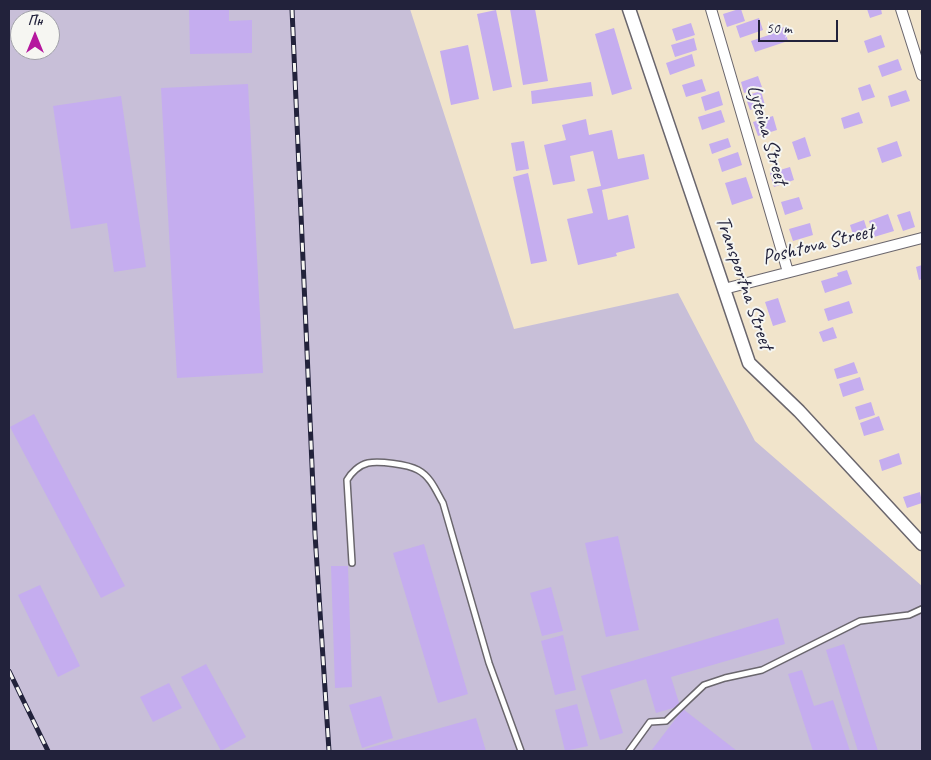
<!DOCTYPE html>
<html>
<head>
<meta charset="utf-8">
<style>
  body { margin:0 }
  #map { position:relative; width:931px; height:760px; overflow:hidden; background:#f1e4cb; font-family:Caveat,sans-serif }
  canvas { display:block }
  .frame { position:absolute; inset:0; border:10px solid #22223b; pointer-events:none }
  .north { position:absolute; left:10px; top:10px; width:50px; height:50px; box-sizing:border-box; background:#f6f6f2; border:1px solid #a1a1a9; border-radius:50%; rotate:0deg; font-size:14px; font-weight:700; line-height:20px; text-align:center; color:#22223b }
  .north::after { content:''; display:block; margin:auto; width:18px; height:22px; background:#b5179e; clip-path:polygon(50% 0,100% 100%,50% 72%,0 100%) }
  .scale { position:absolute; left:758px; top:20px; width:80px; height:22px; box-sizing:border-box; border:2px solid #22223b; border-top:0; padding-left:6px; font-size:15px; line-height:18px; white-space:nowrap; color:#22223b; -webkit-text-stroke:4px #f6f6f2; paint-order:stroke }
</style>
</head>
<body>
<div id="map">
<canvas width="931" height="760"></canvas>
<div class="frame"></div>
<div class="north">Пн</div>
<div class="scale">50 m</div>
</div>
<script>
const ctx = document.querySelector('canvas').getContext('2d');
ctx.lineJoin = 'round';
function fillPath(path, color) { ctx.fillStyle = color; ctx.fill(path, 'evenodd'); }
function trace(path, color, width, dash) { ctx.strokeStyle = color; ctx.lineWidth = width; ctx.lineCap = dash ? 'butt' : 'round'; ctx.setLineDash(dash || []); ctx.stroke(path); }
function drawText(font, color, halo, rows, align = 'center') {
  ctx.font = font + ' Caveat,sans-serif'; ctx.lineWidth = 4; ctx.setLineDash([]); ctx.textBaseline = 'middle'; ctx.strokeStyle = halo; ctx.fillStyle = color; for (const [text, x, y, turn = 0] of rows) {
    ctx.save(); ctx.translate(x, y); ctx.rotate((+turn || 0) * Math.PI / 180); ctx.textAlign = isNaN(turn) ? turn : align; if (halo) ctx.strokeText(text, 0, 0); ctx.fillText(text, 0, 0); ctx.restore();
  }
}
fillPath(new Path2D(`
  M9,9H410L514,329L678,293L755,441L922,586V751H9ZM20,20H50V50H20Z`), '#c8bfd8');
fillPath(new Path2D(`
  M189,9H229V21L252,20V53L190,54Z
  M510,9H535L548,81L523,85Z
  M739,9H741L745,21L727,27L723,14Z
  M867,9H881L882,14L870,18Z
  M496,10L512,87L493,91L477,14Z
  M759,18L763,30L740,38L736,26Z
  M691,23L695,35L676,41L672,29Z
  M784,27L788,41L755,52L751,41L769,35V32Z
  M614,28L632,89L612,95L595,34Z
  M881,35L885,47L868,53L864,41Z
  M694,38L697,50L675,57L671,45Z
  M468,45L479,99L451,105L440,51Z
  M692,54L695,66L670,75L666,63Z
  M898,59L902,70L882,77L878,66Z
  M758,76L762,87L744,93L741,82Z
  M702,79L706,91L686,97L682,85Z
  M591,82L593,96L532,104L531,91Z
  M248,84L263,373L177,378L161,88Z
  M870,84L875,97L862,101L858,88Z
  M906,90L910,101L891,107L888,96Z
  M719,91L723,105L705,111L701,97Z
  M761,91L765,105L750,110L745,96Z
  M121,96L146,267L114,272L107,223L71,229L53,106Z
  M721,110L725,122L702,130L698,117Z
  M859,112L863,123L844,129L841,118Z
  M773,116L777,130L758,136L753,122Z
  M586,119L589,135L612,130L618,159L644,154L649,179L602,190L608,220L628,215L635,248L616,253L617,256L578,265L567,219L593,213L587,189L601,186L593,151L570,156L575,181L553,185L544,145L566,140L562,125Z
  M805,137L811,156L798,160L792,142Z
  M728,138L731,147L712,154L709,144Z
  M524,141L529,169L516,171L511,143Z
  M897,141L902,156L882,163L877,148Z
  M738,152L742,165L722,172L718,159Z
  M790,167L794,180L774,187L770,173Z
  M528,173L547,261L531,264L513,177Z
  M746,177L753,198L732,205L725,183Z
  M799,197L803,209L785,215L781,202Z
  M910,211L915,227L903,231L897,215Z
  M888,214L894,231L874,237L869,221Z
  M864,220L869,236L855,241L850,225Z
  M810,223L813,235L793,241L789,229Z
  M922,265V279L919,280L916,267Z
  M847,270L852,284L825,293L821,281L838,276L837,273Z
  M778,298L786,322L773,326L765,302Z
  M849,301L853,313L828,321L824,309Z
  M833,327L837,338L823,342L819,332Z
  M854,362L858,373L837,379L834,369Z
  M860,377L864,390L843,397L839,384Z
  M871,402L875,415L859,420L855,407Z
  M34,414L125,586L101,598L10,427Z
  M879,416L884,430L864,436L860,423Z
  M899,453L902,464L882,471L879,460Z
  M920,492L922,503L907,508L903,497Z
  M618,536L639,630L606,637L585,543Z
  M424,544L468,694L438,703L393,553Z
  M331,566H348L352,687L335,688Z
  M40,585L80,666L58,677L18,595Z
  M551,587L563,631L542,636L530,593Z
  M778,618L785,644L671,677L680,706L656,713L646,679L610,690L623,733L600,740L581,676Z
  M563,635L576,690L555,695L541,641Z
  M844,644L878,751H858L826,650Z
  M206,664L246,737L221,751L181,677Z
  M802,670L814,706L833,700L850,751H813L788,674Z
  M169,683L182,708L153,722L140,697Z
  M381,696L393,738L362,748L349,705Z
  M577,704L588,746L565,751L555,710Z
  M683,709L737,751H651Z
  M476,718L486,751H366L365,749Z`), '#c5adef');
const service = new Path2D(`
  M352,563L347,480C351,473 359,465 368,463C379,461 407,464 418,470C431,477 436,491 443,503L489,663L521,751
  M629,751L650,722L666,721L704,685L725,678L762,670L860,621L909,615L922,609`);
const minor = new Path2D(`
  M711,9L788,272
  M901,9L922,75
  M724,289L922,238`);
const tertiary = new Path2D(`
  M629,9L749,363L799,411L922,544`);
trace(service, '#6a666d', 8);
trace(minor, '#6a666d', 12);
trace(tertiary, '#6a666d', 15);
trace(service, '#fff', 5);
trace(minor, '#fff', 10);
trace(tertiary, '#fff', 12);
const rail = new Path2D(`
  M292,9L315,534L329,751
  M9,671L48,751`);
trace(rail, '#22223b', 5);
trace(rail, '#f6f6f2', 3, [9]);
drawText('21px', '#22223b', '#f6f6f2', [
  ["Lyteina Street",767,135,74],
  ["Poshtova Street",818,245,-14],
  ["Transportna Street",744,283,71]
]);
</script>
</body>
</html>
